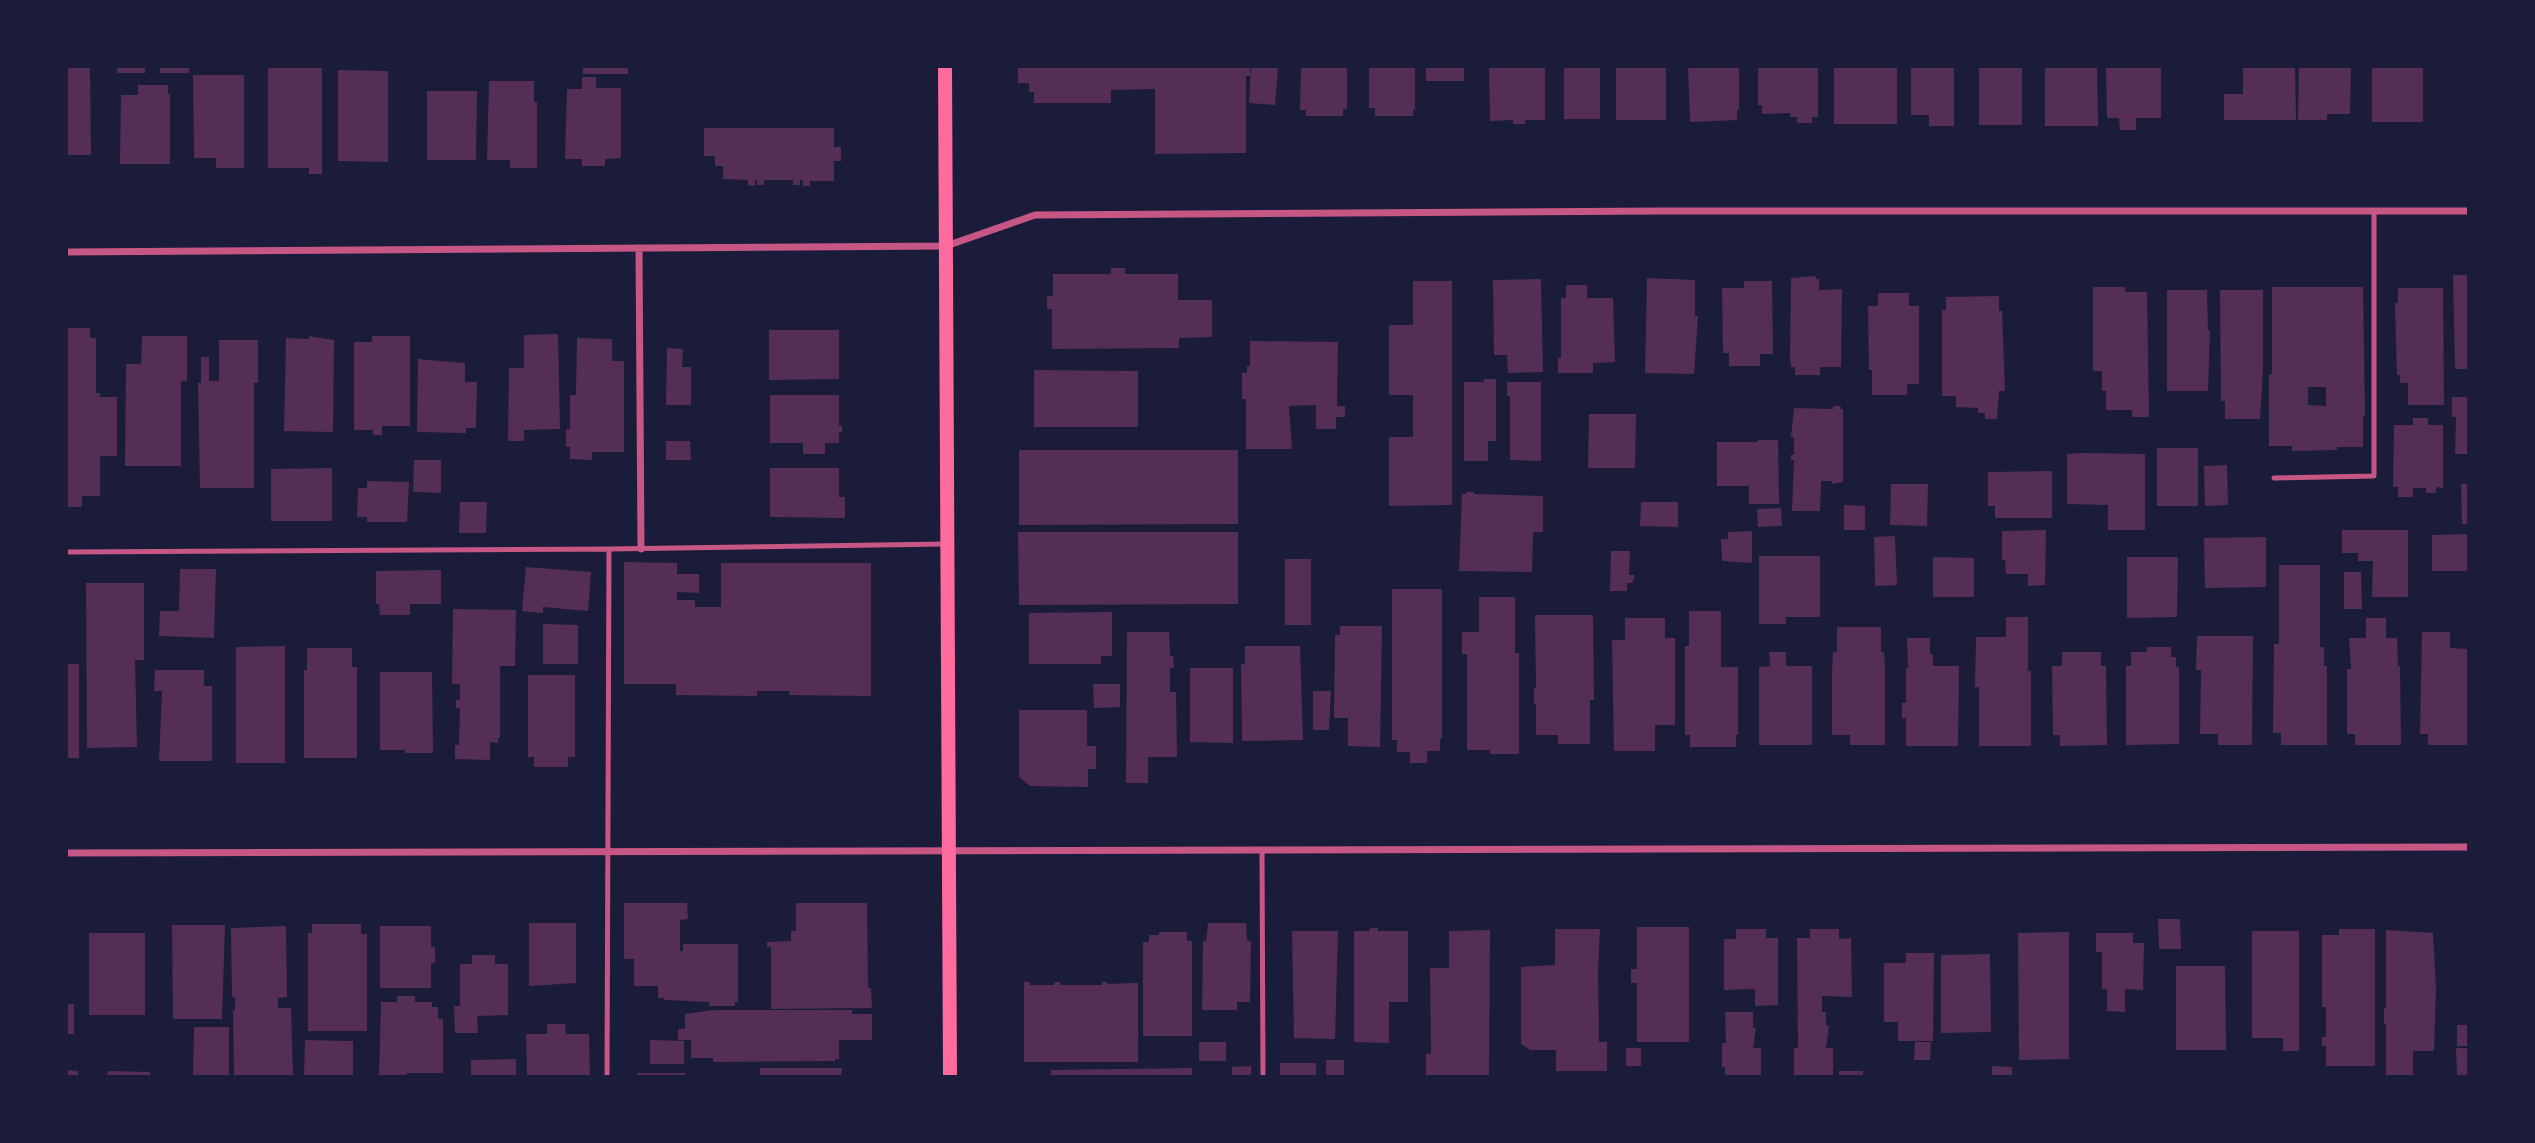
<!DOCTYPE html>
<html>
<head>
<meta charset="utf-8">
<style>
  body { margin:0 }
  #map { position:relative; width:2535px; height:1143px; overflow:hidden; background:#1b1b3a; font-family:Overpass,sans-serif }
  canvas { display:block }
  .frame { position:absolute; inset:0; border:68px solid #1b1b3a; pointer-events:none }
</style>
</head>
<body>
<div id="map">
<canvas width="2535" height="1143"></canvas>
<div class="frame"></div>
</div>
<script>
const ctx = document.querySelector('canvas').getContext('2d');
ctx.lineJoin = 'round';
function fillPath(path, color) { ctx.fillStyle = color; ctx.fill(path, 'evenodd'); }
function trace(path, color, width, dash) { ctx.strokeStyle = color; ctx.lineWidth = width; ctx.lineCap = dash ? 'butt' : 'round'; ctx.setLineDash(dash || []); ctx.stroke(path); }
fillPath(new Path2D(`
  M66,66H90L91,155H66Z
  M117,66H145V73H117Z
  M160,66H189V73H160Z
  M268,66H322V174H309V168H268Z
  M583,66H628V74H583Z
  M1251,66L1278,68L1275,105L1249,103Z
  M1301,66H1347V109H1343V116H1306V110H1300Z
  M1369,66H1415V110H1413V116H1375V108H1369Z
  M1426,66H1464V81H1426Z
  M1489,66H1545V120H1525V124H1513V120L1490,121Z
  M1564,66H1600V119H1564Z
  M1616,66H1666V120H1616Z
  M1688,66H1739V110H1737V120L1690,122Z
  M1758,66H1818V117H1812V123H1797V117H1790V113L1762,114V105H1758Z
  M1834,66H1897V124H1834Z
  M1911,66H1954V126H1929V115H1911Z
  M1979,66H2022V125H1979Z
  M2045,66H2097L2098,126H2045Z
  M2106,66H2161V118H2136V130H2120L2119,118H2107Z
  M2243,66H2295L2296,120H2224V94H2243Z
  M2299,66H2351L2350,114H2327V120H2298Z
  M2372,66H2423V122H2372Z
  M1018,67H1250V76H1246V153L1155,154V89L1111,90V103H1034V92H1029V83H1018Z
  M338,70L388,71V162L338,161Z
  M193,75H244V168H216V158H194Z
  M582,77H596V88H621V158L605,159V166H582V159H565L567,89H582Z
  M489,81H534V102H537V168H510V160H487Z
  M138,85H168V94H170V164H120L121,95H138Z
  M427,91H477L476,160H427Z
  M704,128H834V147H841V161H834V181H810V186H803V180H800V185H793V180H764V185H757V180H755V186L748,185V180L723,179V166H715V156H704Z
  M1111,268H1125V274H1178V300H1212V337L1179,338V348L1052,349V309H1047V296H1053V274H1111Z
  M2453,275H2468V369H2455Z
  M1816,276V279H1819V290L1842,289L1841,367H1820V375H1795V367H1791L1790,357L1791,278Z
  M1647,278L1695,280V316H1698L1694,374L1645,373Z
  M1541,279L1543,372L1508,373L1507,355H1494L1493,280Z
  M1413,281H1452V505L1389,506V437H1413V395H1389V325H1413Z
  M1744,281H1772L1773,354H1760V366H1729V353H1723L1722,288H1744Z
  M1566,285H1587V298H1613L1615,362L1593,363V373H1558V358H1561V298H1566Z
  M2093,287H2125V292H2147L2149,417H2132V410H2106V391H2102V371H2093Z
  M2272,287H2363L2365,416H2363V447H2337V450L2292,451V446H2269V375L2272,374ZM2308,387H2326V406L2308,405Z
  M2398,288H2443L2444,405H2408V383H2400V375H2397L2395,303H2398Z
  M2167,290H2207L2208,330H2210L2208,391H2167Z
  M2220,290H2263V370L2260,419H2225V401H2221Z
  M1878,293H1909V306H1919V384H1907V395H1872V370H1869L1868,306H1878Z
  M1999,296V311H2002L2005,391H1999L1997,419H1985V413H1978V408L1956,407V396H1942V310H1946V297Z
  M66,328H90V338H96V393H100V397H117V456H100V496H82V507H67Z
  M769,330H839V379L769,380Z
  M558,334L560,429L524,430V441H508L509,368H524V335Z
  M142,336H187V381H181V466H125L126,364H141Z
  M309,336L334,340L333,432L284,431L286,338L309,339Z
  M372,336H410V426H382V435H373V430H354V342H372Z
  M577,338L612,339V361H624V452H592V460L570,459V447H566V429H570V395H576Z
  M219,340H258V383H254V488H200L198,383H201V357H209V381H219Z
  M1250,341L1338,342L1337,406H1345V417H1336V429H1316V405L1289,406L1292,449H1246V399H1242V373H1247V366H1250Z
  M667,348L683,349L682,367H691V405H666Z
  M418,359L465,363V382H477L476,428H466V433L417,432Z
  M1034,370L1138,371V427H1034Z
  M1484,379H1496V441H1488V461H1464V382H1484Z
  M1507,382H1541V461L1510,460V396H1507Z
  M770,395H839V426H842V432H839V443H825V454H803V443H770Z
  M2452,397H2468V454H2455L2456,417H2452Z
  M1833,406H1841L1840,409H1843V482L1832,484V481H1821L1820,511H1792L1794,460H1791V455H1794V437H1791L1794,408L1833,409Z
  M1589,414H1636L1635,468H1588Z
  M2413,418H2428V425H2443V488L2436,487V493H2426V488H2413V497H2398V487H2393L2394,425H2413Z
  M1758,440H1778L1779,504H1749V486H1717V442H1758Z
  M666,441H690L691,460H666Z
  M2157,448H2198V506H2157Z
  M1019,450H1238V524L1019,525Z
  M2082,453L2145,454V530H2108V505L2067,504V454Z
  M414,460H441V493L413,492Z
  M2227,465L2228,505L2205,506L2204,466Z
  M332,468V521H271V469Z
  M770,468H839V497H845V518L770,517Z
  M2052,471V518H1995V506H1988V472Z
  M367,481L409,482L407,522H367V517H357L358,488H367Z
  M1891,484H1928L1927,526L1890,525Z
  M2461,484H2468V524H2462Z
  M1466,492H1474V494L1543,496V532H1533L1532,572L1459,571L1462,494H1466Z
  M460,502H487L486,533H459Z
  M1641,502H1678V527L1640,526Z
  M1844,505L1865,506V530H1844Z
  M1781,508L1782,526L1758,527L1757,509Z
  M2046,530L2045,585L2028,586V574H2006L2005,560H2002V531Z
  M2342,530H2408V597H2372L2373,561H2358V553H2342Z
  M1752,531V563L1722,561L1721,539H1728V532Z
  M1018,532H1238V604L1019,605Z
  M2468,534V571H2432V535Z
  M1895,536L1897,585L1875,586L1874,537Z
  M2266,537V587L2205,588L2204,538Z
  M1611,551H1630L1629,575H1634V579L1632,583H1627V591H1610Z
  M1759,556H1820V617H1786V624H1759Z
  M1933,557L1974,558V597H1933Z
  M2127,557H2178L2177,617L2127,618Z
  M1285,559H1311V625H1285Z
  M624,562L677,563V574H699V593L677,592V600H695V607H721V563H871V696L789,695V691H757V696L676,695V684H624Z
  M2279,565H2320V647H2324V666H2327V745H2281V733H2273L2274,644H2279Z
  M526,567L591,572L588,611L543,607V613L522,611Z
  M180,569H216L214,638L159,636L160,611H179Z
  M441,570V604H410V615H380L379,604H376V571Z
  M2344,572H2361L2362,609H2344Z
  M86,583H144V660H135L137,747L87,748Z
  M1392,589H1442V739H1440V751H1427V763H1410V752H1397V740H1392Z
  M1479,597H1515V653H1519V754H1490V750H1467V654H1462V632H1479Z
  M453,609L516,610L515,666H500V738H498V743L490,742V760L455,759V745H459L460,708H456V700H460V684H452Z
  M1689,611H1721V667H1738V735H1736V747H1690V735H1685V646H1689Z
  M1112,612V656H1101V664H1029V613Z
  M1535,615H1593L1594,700H1590V744H1558V735H1536V704H1534V688H1536Z
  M2006,617H2028V671H2031V746H1979V687H1975L1976,637H2006Z
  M1625,618H1665V638H1675V725H1655V751H1614L1612,640H1625Z
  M2366,618H2386V638H2397L2398,666H2400L2401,745H2355V734H2347V669H2351L2349,638H2366Z
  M543,624L578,625V664H543Z
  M1340,626H1382L1380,747L1348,746V718H1334L1335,635H1340Z
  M1837,627H1881V652H1884L1885,667V745H1850V735H1832V671L1833,652H1837Z
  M1127,632H1169L1170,656H1173L1174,668H1170V692H1176L1177,757H1148V783H1126Z
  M2422,632H2450V648L2468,649V745H2428V734H2420Z
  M2197,636H2253L2252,745H2218V734H2200L2201,670H2196Z
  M1907,638H1930V654H1933V666H1959L1958,746H1906V718H1902V703H1906V668H1908Z
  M285,646V763H236V647Z
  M1245,646H1300L1303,740L1242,741L1241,664H1245Z
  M2147,647H2171V657H2176V667H2179V744L2126,745V666H2131V652H2147Z
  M307,648H352V667H357V758H304V670H307Z
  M1769,652H1786V666H1812V745H1759V667L1770,666Z
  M2062,652H2101V666H2106L2107,745L2060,746V735H2053L2052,666H2062Z
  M66,664H79V758H66Z
  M1190,668H1233V743L1190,742Z
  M155,670H204V686H212V761H159L162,691H154Z
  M380,672H432L433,753H405V750H380Z
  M528,675H575V757H568V767H534V757H528Z
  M1093,684H1120V707L1094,708Z
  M1313,691H1331L1329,730H1313Z
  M1019,710H1087V746H1096V769H1088V787L1030,786L1019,777Z
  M624,903H687L688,919L680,920V951H683V944H738V1002H735V1006H709V1002L664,1000V998H658V986H634V959H624Z
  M796,903H867L868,988H871L872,1008L771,1009V947H767V942L791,941V931H796Z
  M2158,919H2180L2181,949H2159Z
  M529,923H576V983L529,986Z
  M1208,923H1246L1247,941H1251L1250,1002H1237V1010H1202L1203,941H1206Z
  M312,924H361V934H367V1031H308V933H312Z
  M172,925H225L222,1019H173Z
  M286,926L287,997L278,998V1008H291L293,1076H234L233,1010H235V997H232L231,928Z
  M380,926H431V947H435V963H431V988H380Z
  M1637,927H1689V1042H1637V983H1631V969H1637Z
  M1370,928H1378V931H1408V1002H1389V1043L1354,1042V931H1370Z
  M1555,929H1600L1598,971L1599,1042H1607V1071H1556V1050H1530L1521,1044V967L1555,965Z
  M1736,929H1766V938H1778V1005L1755,1006V989L1724,990V939H1736Z
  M1810,929H1839V939L1851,938L1852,997L1822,996V1012H1826V1026H1829L1826,1048H1833V1076H1794V1048H1798L1797,938H1810Z
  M2339,929H2375V1066H2326V1046H2322V1037H2326V1007H2322V935H2339Z
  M1490,930L1489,1076H1426V1054H1431L1430,968H1449V931Z
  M2386,930L2433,933L2436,988L2434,1051H2413V1076H2386V1024H2384V1008H2386Z
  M1292,931H1338L1335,1039L1294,1038Z
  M2252,931H2299V1051H2283V1038H2252Z
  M1159,932H1187V941H1192V1036H1143V942H1149V935H1159Z
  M2069,932V1059L2019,1060L2018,933Z
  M89,933H145V1015H89Z
  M2096,933H2133V943H2144L2143,990L2125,989V1012L2107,1011V989H2102V952H2096Z
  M1906,953H1934L1933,1041H1898V1022H1884V963H1906Z
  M1990,954L1991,1032L1941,1033V955Z
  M472,955H495V964H508V1015L477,1016L478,1033H455L454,1006H460V964H472Z
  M2176,966H2225L2226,1050H2176Z
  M1024,982H1030V985H1054L1055,982H1060V985H1102V982H1107V984L1138,983V1062H1024Z
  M397,996H415V1002H432V1007H438V1019H443V1073H407V1076H379L381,1002H397Z
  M66,1004H74V1034H66Z
  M714,1010H852V1014H872V1040H839V1059H835V1061L713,1062V1058H691V1040H678V1029H685V1014Z
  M1725,1012H1753V1028H1756L1753,1048H1761V1076H1725V1067H1722V1043H1726Z
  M547,1024H565L566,1034H589L590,1076H527L526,1034H547Z
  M2457,1025H2468V1046H2457Z
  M194,1027H229V1076H193Z
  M305,1040L353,1041V1076H304Z
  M650,1040L684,1041V1064H650Z
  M1199,1042H1226V1061H1199Z
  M1915,1042H1931L1930,1060H1914Z
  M1626,1048H1641V1066H1626Z
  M2456,1048H2468V1076H2457Z
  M516,1059V1076H471V1060Z
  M1326,1060H1344V1076H1326Z
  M1280,1063H1316V1076H1280Z
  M1251,1066V1076H1232V1067Z
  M1992,1066L2012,1067V1076H1992Z
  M760,1068H842L841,1076H760Z
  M1192,1068V1076H1051V1070Z
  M66,1070L78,1071V1076H66Z
  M108,1071L150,1072V1076H107Z
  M1839,1071H1863V1076H1839Z
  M637,1073H685V1076H637Z`), '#542f53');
trace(new Path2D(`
  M2274,478L2374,476V211
  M66,552L609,549L946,544
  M1262,851L1263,1076
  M607,1076L609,549`), '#c65784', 5);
trace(new Path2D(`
  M639,248L641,549
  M66,252L946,246L1035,215L1658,211H2468
  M66,853L2468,847`), '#c65784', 7);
trace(new Path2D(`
  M945,66L950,1076`), '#ff6b9d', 14);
</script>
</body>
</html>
